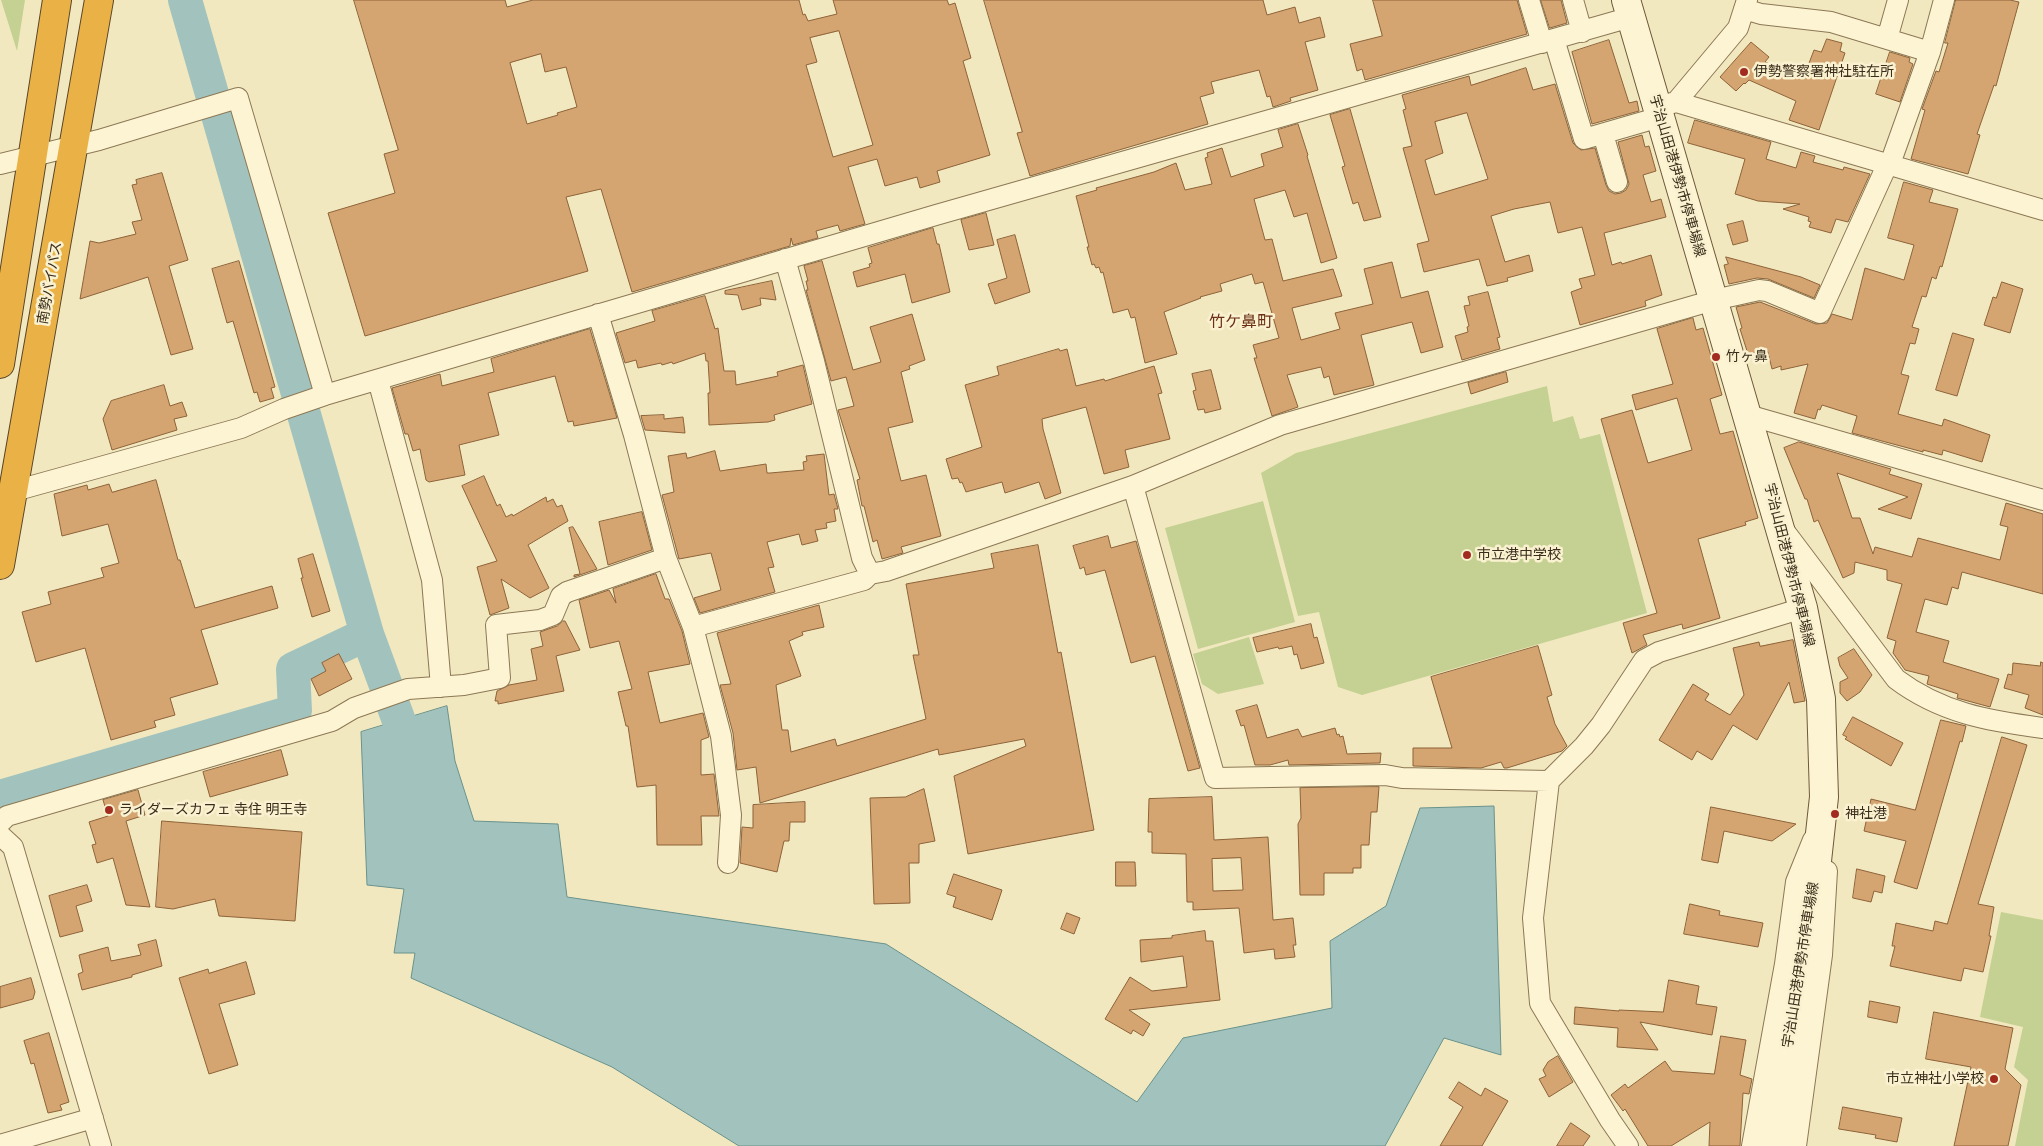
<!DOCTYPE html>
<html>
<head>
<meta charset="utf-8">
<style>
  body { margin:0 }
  canvas { display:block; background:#f2e8bf }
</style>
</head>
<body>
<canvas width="2043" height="1146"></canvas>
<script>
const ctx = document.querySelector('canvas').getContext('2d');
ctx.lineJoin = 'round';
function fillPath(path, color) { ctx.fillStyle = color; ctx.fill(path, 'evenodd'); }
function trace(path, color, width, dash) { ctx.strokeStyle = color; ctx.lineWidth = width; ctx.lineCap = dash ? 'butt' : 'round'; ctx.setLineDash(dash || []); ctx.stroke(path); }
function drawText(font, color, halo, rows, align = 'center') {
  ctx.font = font + ' "IBM Plex Serif","Noto Sans JP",serif'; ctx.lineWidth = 5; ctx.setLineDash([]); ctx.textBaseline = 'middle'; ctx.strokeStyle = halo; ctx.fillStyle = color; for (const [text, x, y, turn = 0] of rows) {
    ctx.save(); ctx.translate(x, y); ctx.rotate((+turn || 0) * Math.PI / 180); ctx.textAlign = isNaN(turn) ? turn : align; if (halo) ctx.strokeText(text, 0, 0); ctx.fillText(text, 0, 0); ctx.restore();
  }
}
fillPath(new Path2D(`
  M1,0H25L17,51Z
  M1547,386L1553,422L1573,416L1580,439L1600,434L1647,613L1362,695L1338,687L1319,612L1298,616L1261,473L1296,453Z
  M1263,501L1295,622L1198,649L1165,528Z
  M1249,637L1264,684L1218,694L1202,684L1193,654Z
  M2001,912L2043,920V1146H2015L2028,1080L2014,1067L2023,1027L1980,1017Z`), '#c4d192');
const water = new Path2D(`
  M447,706L455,761L474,821L558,824L567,897L886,944L1137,1102L1183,1038L1332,1008L1330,941L1386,906L1420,808L1494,806L1501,1055L1444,1038L1385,1146H739L612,1067L411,978L415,953H394L404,889L367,885L361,732Z`);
fillPath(water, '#a2c3bd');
trace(water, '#69928c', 1);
trace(new Path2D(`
  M185,0L367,634
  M0,797L295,711L293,669L367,634L399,721`), '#a2c3bd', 34);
const building = new Path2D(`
  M354,0H505L507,7L533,0H799L803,15L805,14L808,21L837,14L833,0H947L949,5L955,3L971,58L963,61L990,155L937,171L940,182L920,188L917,177L885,186L877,159L848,167L865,224L840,231L838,225L816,231L818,238L793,245L791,238L790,246L632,292L601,189L566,197L588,271L365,336L328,213L395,193L384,154L398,150ZM839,31L873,145L833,157L806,65L817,62L810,38ZM541,54L545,72L566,67L577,107L557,113L558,115L527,124L510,63Z
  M984,0H1263L1267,15L1295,7L1299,23L1320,17L1325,37L1305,42L1318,90L1290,98L1291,101L1273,107L1270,96L1267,97L1259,70L1211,82L1214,93L1200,97L1208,124L1030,176L1017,133L1022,132Z
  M1373,0H1517L1527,34L1365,80L1362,69L1357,71L1350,44L1382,36Z
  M1541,0H1561L1567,23L1550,28Z
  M1956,0H2010L2019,2L1996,86L1994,85L1977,134L1980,135L1968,174L1911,159L1925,110L1922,109L1936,71L1939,72L1948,43H1945Z
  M1827,39L1842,43L1840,51L1845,53L1819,130L1789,120L1796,101L1749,80L1745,84L1744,83L1736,91L1720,77L1751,42L1769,57L1765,62L1803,79L1814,50L1821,52Z
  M1609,40L1629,103L1637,101L1639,111L1592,124L1572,52Z
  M1890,52L1910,58L1909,62L1913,64L1900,102L1876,94Z
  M1526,68L1533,90L1555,84L1573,143L1581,150L1595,148L1606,185L1609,191L1615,194L1621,193L1626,190L1629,184L1618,142L1642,135L1645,147L1649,146L1656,171L1643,175L1651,202L1661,199L1666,217L1604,233L1612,265L1621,262L1622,264L1651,255L1662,295L1645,301L1646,306L1580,325L1571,292L1582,288L1579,279L1595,275L1582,227L1558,233L1550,202L1514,209L1491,216L1505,262L1529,255L1533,271L1507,278L1508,281L1487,286L1479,259L1424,272L1417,244L1429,241L1403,148L1412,146L1403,110L1406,109L1402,95L1469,76L1471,85ZM1467,113L1488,179L1435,195L1425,160L1443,153L1435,122Z
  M1350,109L1381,217L1364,221L1358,202L1353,204L1342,167L1345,166L1330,115Z
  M1695,120L1771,142L1766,159L1796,168L1801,152L1815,156L1813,162L1843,170L1844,167L1870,174L1848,222L1836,219L1831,233L1809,227L1811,222L1808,221L1809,217L1783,209L1800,204L1758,201L1735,194L1745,159L1688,143Z
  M1298,124L1308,155L1307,156L1337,258L1321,263L1307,213L1294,217L1285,190L1254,199L1265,240L1272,239L1283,281L1333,269L1342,296L1292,308L1301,340L1340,329L1335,313L1373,304L1364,269L1392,262L1401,298L1428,291L1443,347L1421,353L1412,322L1361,335L1374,385L1334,395L1329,376L1324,378L1321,367L1287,375L1298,407L1272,416L1254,358H1257L1253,345L1279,338L1263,282L1255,284L1252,274L1220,284L1222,291L1200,297L1201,298L1164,312L1177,354L1145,363L1135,317L1131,318L1128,309L1113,313L1103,272L1101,273L1099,267L1096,268L1094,264L1092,265L1087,247H1089L1076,196L1097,190L1096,188L1154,172L1176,163L1185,190L1212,184L1205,158L1208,157L1207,153L1222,148L1231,177L1264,166L1261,154L1283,147L1278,130Z
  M162,173L188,260L169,266L193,349L171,355L148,277L80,299L90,241L99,243L136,234L132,222L142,220L132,185L137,184L136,180Z
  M1904,182L1933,190L1929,202L1958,209L1942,267L1940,266L1936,279L1932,277L1926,297L1922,296L1912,327L1919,329L1915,344L1910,343L1901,374L1909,376L1898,414L1942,426L1944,419L1990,435L1982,462L1943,450L1942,455L1923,450V452L1852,433L1857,416L1822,405L1820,410L1818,409L1815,419L1794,413L1808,364L1781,370V366L1772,369L1767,349L1748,354L1740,329L1742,328L1736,307L1760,302L1816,324L1827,323L1832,314L1852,320L1865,268L1904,280L1914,245L1888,238Z
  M986,213L994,245L969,250L961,220Z
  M1743,221L1748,241L1733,245L1727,225Z
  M933,228L937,244H939L950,292L912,303L905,274L857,287L853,272L870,267L869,264L872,263L868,248Z
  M1015,235L1030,292L995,304L988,284L1007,278L997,240Z
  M1726,257L1801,277L1820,285L1814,298L1768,279L1757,278L1729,284L1724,265L1728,264Z
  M239,261L275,387L271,388L274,398L260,402L257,392L254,393L233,321L227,323L212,269Z
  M822,261L853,370L881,362L870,327L912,314L925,360L909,366L910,369L901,372L913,422L888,428L901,481L926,475L941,536L901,547L903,553L882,559L877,540L873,542L864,506H862L857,480L860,479L838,410L854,406L846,377L831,381L806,290H808L806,281H808L804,266Z
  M772,281L776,300L760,298L761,305L742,310L738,295L725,294V291Z
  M2002,282L2023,289L2010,333L1984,325L1993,297L1996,298Z
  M1488,292L1500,337L1497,338L1500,349L1462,360L1455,336L1468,332L1467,327L1469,326L1464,306L1470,305L1468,297Z
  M705,296L715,329L718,328L724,371H735L736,385L778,376L777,372L803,365L812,404L774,415L775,420L768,422L709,425L708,393H710L708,361H706L705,353L673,364L672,362L662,365L661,363L638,368L636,360L625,363L616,333L655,321L652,311Z
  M1693,318L1696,330L1703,328L1722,395L1710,399L1720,434L1733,431L1758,518L1745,522L1746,525L1698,539L1720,618L1683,629L1682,624L1643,635L1647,645L1632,653L1623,623L1657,613L1601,419L1632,410L1648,463L1692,450L1677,398L1636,410L1632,395L1673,384L1657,329Z
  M590,329L617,418L574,426L573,421L568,422L555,376L488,393L499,435L459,445L465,475L429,482L426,480L420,449L413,451L408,434H405L392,388L440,374L442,386L494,372L491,359Z
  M1953,333L1974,339L1957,396L1936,390Z
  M1059,349L1060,351L1067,349L1076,386L1104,379L1105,381L1154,366L1162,393L1158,394L1170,439L1125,450L1129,467L1104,474L1086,407L1042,419L1043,429L1061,493L1045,499L1039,482L1005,493L1002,482L966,492L962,482L960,483L958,478L952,479L946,459L982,447L965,385L999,375L997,367Z
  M1211,370L1221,409L1205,413L1204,409L1198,410L1193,391L1196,390L1192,374Z
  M1506,372L1508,382L1471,394L1468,383Z
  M164,385L170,406L182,402L187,416L174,419L177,430L112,450L103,419L111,401Z
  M664,415V419L683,417L685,433L645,430L641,416Z
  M1799,442L1891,469L1889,474L1922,484L1911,519L1878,509L1908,497L1837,473L1852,518H1860L1873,554L1875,547L1912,557L1918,538L2000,560L2008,527L2000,525L2006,503L2043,514V594L1962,572L1958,589L1952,587L1947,605L1925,599L1916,632L1949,641L1943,662L1999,679L1990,707L1957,698L1958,694L1927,684L1929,676L1905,670L1893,653L1896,641L1887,638L1902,584L1887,580V570L1855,562L1854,573L1843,578L1818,520L1814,522L1807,499H1805L1784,448Z
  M715,451L720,471L766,464L767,473H770L804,470L803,462L807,461L806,456L824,454L829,495L834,494L838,509H834L836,521L826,523L827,528L815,530L818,541L802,545L799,534L767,542L774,567L768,568L775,592L700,613L694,598L721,590L711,553L679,559L662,495L674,492L668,456L686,453L687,458Z
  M484,476L497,506L500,504L506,517L512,514L513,516L546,497L547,502L553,499L557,507L562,505L568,521L528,545L549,588L530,598L501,579L509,608L490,615L477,567L497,561L462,486Z
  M156,480L178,560H180L195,608L272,586L278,608L201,630L218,684L170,698L175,715L154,721L156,727L111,740L85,648L36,662L22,612L51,604L48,592L104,577L101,568L119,563L108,524L62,536L54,494L87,485L88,490L109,484L112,492Z
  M642,512L652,550L608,565L599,522Z
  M573,527L597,569L574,577V575L580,574L569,528Z
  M1108,536L1111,548L1136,541L1200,768L1188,771L1155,656L1131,663L1105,570L1086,575L1084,567L1080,569L1073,546Z
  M1038,545L1058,653L1061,652L1094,830L968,854L954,776L1026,746L1024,739L939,755L938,749L760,803L756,767L737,770L733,733L720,685L731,684L717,633L819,605L824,627L802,632L803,635L789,641L801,676L776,685L782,730H788L791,752L835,739L837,746L926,719L913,655H919L906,584L994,568L991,554Z
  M313,554L330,611L312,617L301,578H303L298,559Z
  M656,574L665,599H669L682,631L690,664L648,672L660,723L703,713L709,737L701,740V775L714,774L719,816H701L702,845H657L656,785L637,787L628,726H626L618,692L632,689L619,641L590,648L579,600L609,590L616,603L613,589Z
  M563,621H565L580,650L556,656L564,691L498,704V701H495L497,691L509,685L537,680L531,649L543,646L540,632L557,626Z
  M1311,624L1314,638L1317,637L1324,663L1301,669L1297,654L1294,655L1292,646L1279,649L1278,647L1257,652L1253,638Z
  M1793,640L1805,701L1794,703L1789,682L1757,740L1733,725L1712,760L1697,751L1692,760L1659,740L1693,684L1709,694L1705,700L1730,715L1744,695L1733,648L1759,642L1760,646Z
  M1538,646L1552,695L1547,697L1555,724L1567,746L1562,751L1507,768H1504L1501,762L1481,768L1413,766V748H1452L1431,677Z
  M1854,649L1872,675L1860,692L1847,701L1840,693V682L1848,678L1840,666L1838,658Z
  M339,654L352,679L319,696L311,679L326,671L322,663Z
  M2041,662L2043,663V715L2025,708L2029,695L2004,688L2008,674L2012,675L2013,663L2040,666Z
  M1257,705L1267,738L1298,729L1302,737L1335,728L1337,735L1339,734L1340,737L1343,736L1347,754L1381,753L1380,763L1289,765L1288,760L1270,765H1255L1244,725L1241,726L1236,711Z
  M1853,717L1903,743L1891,766L1845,739L1847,737L1843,735Z
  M1941,720L1966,726L1962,742L1960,741L1917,889L1894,882L1906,841L1864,831L1871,799L1915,810Z
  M2002,737L2027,745L1978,904L1994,907L1989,936H1991L1983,972L1964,968L1961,981L1890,966L1895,946H1892L1896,923L1933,931L1935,921L1947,924Z
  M281,750L288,775L210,797L203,772Z
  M1379,787L1377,812H1371L1369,845H1361V868H1353V873H1324V895H1300L1298,824L1301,818L1300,788Z
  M924,789L935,841L919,844V863H909L910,903L874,904L870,798L905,797Z
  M138,790L145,815L126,821L150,907L126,905L113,858L97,863L92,845L96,844L89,822L108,816L103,800Z
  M1212,797L1214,840L1268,837L1273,920L1293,918L1296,945H1293L1295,957L1275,959L1274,949L1244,953L1239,908L1193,910V902H1187L1186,854L1152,853V832H1148L1149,799ZM1241,858L1243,890L1213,891L1212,859Z
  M805,802V822H790L789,841H784L777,872L740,863L742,827L753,828V805Z
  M1711,807L1796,824L1772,841L1724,831L1718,863L1702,860Z
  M162,821L302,832L295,921L219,916L215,899L173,909L156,907Z
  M1116,862H1135L1136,886H1116Z
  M1857,869L1885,876L1882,893L1874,891L1871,902L1853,898Z
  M954,874L1002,890L992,920L953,907L956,897L947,894Z
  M87,885L92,901L76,906L83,931L60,937L49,896Z
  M1690,904L1720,911L1719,915L1763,923L1758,947L1684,934Z
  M1067,913L1080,918L1074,934L1061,929Z
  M1205,931L1206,941H1213L1220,1000L1129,1010L1150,1024L1143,1036L1133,1030L1131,1034L1105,1019L1130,977L1152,991L1187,987L1183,956L1141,962L1140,940L1172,938V936Z
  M156,940L162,966L132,975V977L82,990L78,974L83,972L79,955L108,947L111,961L141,955L138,945Z
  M246,962L255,994L219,1004L238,1065L209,1074L179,978L208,969L209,973Z
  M31,978L35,992L33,999L0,1008V987Z
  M1669,980L1699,986L1696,1004L1717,1007L1712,1035L1640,1022L1658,1050L1617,1047L1618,1028L1574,1024L1575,1007L1619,1011V1010L1663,1012Z
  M1870,1001L1900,1007L1897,1023L1868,1017Z
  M1934,1012L2013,1028L2005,1069L2021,1085L2008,1146H1954L1971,1067L1926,1059Z
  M49,1033L69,1102L60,1105L62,1110L48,1113L34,1063L31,1064L24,1041Z
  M1721,1036L1746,1040L1740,1075L1752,1079L1749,1094L1743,1093L1740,1146H1709L1710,1122L1671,1146H1648L1625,1109L1623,1111L1611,1095L1625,1084L1628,1088L1665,1061L1672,1071L1714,1074Z
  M1558,1056L1573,1082L1549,1097L1539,1079L1546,1076L1543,1070L1548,1062Z
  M1459,1082L1481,1096L1485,1088L1508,1101L1482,1146H1440L1463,1107L1449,1098Z
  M1843,1107L1902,1118L1897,1142L1875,1138L1876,1135L1839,1129Z
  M1571,1123L1590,1136L1583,1146H1557Z`);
fillPath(building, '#d4a471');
trace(building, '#8e6339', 1);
const street = new Path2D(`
  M1529,0L1542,43
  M1573,0L1582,32
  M1744,9L1761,14L1831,22L1930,52
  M1554,39L1584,139L1660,117
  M1887,39L1898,0
  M1676,102L1738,28L1747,0
  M1657,107L1676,102L2043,210
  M1603,134L1617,182
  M0,164L99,140L238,98L325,395
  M1890,164L1930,52L1944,0
  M785,259L814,361L862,558L870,574
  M598,314L634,435L666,558L693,627L721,736L731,815L728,863
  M378,380L432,580L441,687
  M1748,415L2043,500
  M1133,486L1215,778L1385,775L1402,778L1549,781
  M14,491L241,428L284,409L325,395L936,215L1631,17
  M1786,533L1896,679C1941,713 1989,721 2043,728
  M693,627L864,580L870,574L886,571L1133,486L1280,425L1714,300L1759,290L1767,291L1820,313L1888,163
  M0,823L7,816L332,721L354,708L408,689L464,685L500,678L496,625L540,620L553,615L561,596L567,592L666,558
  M0,835L13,847L101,1146
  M0,1145L93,1118
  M1628,1146L1610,1120L1540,1003L1533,918L1549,781L1584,746L1601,725L1644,660L1659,652L1803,608
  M1752,1146L1785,964L1796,882L1813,840
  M1796,1146L1822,955L1827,871`);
const secondary = new Path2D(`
  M1626,0L1803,608L1821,699L1824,797L1816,870L1773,1146`);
const highway = new Path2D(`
  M0,364L57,0
  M0,565L99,0`);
trace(street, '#8c7855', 22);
trace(secondary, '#6e5939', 30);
trace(highway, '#5a452a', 30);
trace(street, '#fcf4d3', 20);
trace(secondary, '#fcf4d3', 28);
trace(highway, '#eab246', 28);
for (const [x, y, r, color] of [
  [1744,72,5,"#a12b1f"],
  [1716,357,5,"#a12b1f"],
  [1467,555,5,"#a12b1f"],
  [109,810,5,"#a12b1f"],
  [1835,814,5,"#a12b1f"],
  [1994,1079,5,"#a12b1f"]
]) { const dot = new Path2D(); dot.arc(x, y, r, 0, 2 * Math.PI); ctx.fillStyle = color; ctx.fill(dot); trace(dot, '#f9f1cf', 2); }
drawText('14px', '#3a2d1b', '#f9f1cf', [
  ["伊勢警察署神社駐在所",1754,72],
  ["竹ヶ鼻",1726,357],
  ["市立港中学校",1477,555],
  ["ライダーズカフェ 寺住 明王寺",119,810],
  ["神社港",1845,814],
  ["市立神社小学校",1984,1079,"right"]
], 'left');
drawText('14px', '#3a2d1b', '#f9f1cf', [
  ["宇治山田港伊勢市停車場線",1677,176,74],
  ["南勢バイパス",50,283,-80],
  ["宇治山田港伊勢市停車場線",1789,565,76],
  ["宇治山田港伊勢市停車場線",1801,965,-81]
]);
drawText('16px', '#6b3016', '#f9f1cf', [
  ["竹ケ鼻町",1241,322]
]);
</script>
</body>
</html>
